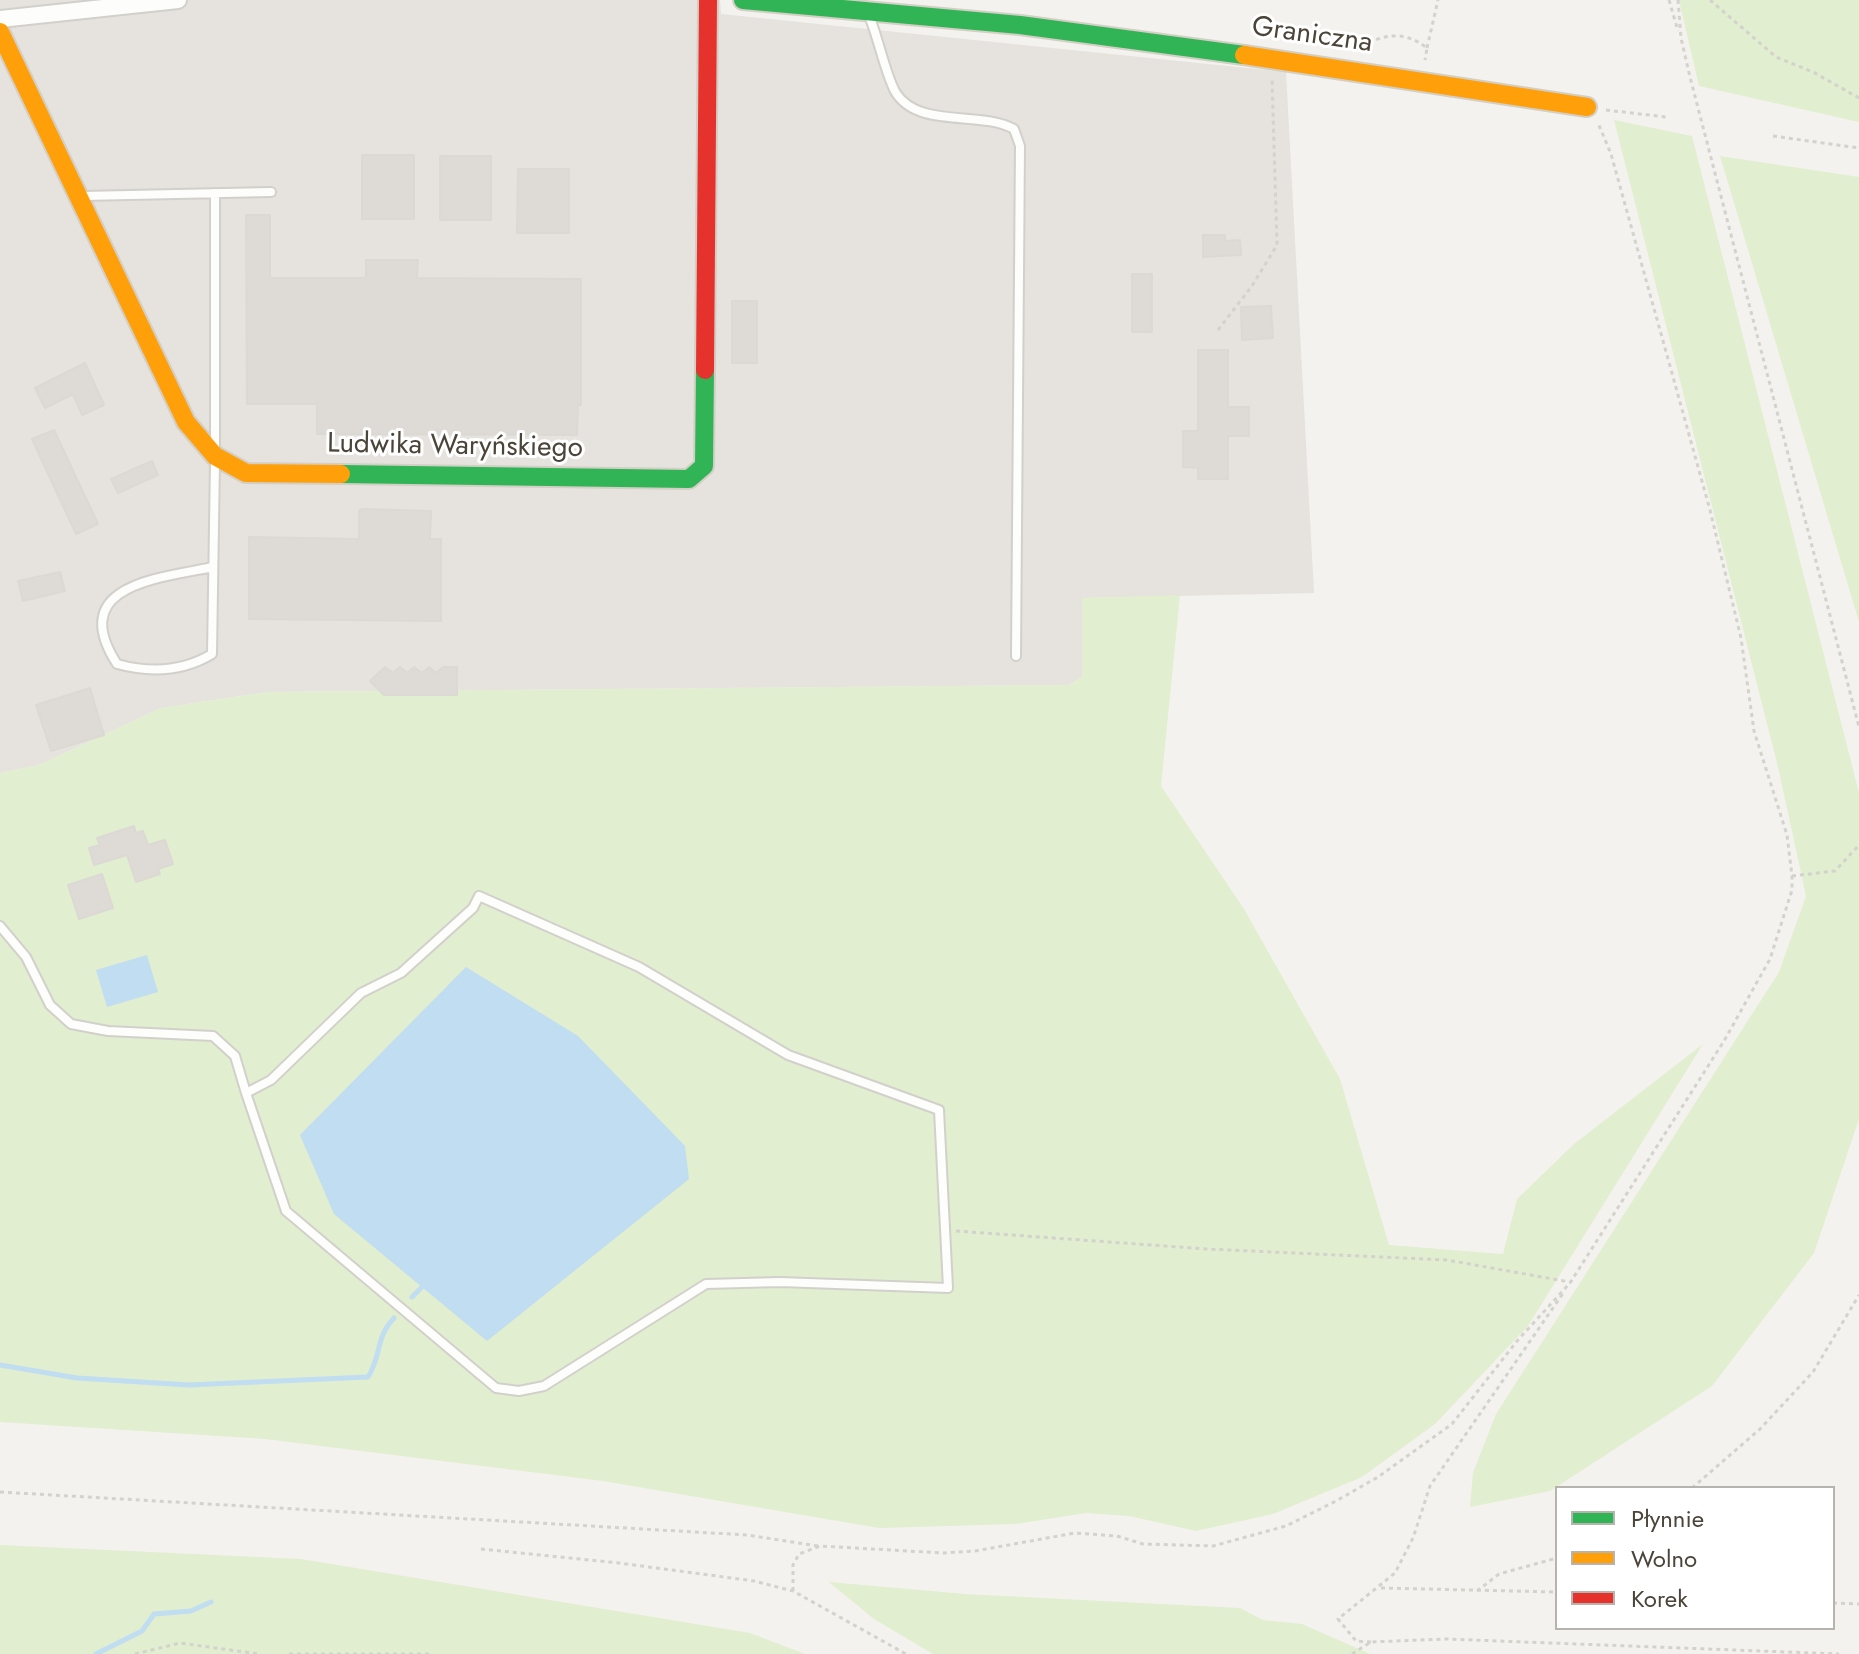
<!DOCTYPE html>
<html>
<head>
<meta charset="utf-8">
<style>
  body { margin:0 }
  #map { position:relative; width:1859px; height:1654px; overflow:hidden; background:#f4f2ee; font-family:Jost,sans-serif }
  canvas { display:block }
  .legend { position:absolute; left:1555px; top:1486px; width:280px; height:144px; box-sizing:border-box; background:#fff; border:2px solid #b7b4b0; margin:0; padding:10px 14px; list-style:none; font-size:24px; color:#4b4439 }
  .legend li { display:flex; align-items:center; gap:16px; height:40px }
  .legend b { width:40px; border:2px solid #b7b4b0 }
</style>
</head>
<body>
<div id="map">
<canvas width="1859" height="1654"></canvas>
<ul class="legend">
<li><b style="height:10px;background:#30b455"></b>Płynnie</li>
<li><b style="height:10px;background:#ff9f0a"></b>Wolno</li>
<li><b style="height:10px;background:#e5322d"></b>Korek</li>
</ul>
</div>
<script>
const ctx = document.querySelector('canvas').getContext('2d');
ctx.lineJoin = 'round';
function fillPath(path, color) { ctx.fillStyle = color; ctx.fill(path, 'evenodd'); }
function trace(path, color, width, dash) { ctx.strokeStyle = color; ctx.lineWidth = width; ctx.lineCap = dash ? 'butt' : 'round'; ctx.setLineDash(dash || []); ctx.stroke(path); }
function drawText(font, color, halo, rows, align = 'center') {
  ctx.font = font + ' Jost,sans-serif'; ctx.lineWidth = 6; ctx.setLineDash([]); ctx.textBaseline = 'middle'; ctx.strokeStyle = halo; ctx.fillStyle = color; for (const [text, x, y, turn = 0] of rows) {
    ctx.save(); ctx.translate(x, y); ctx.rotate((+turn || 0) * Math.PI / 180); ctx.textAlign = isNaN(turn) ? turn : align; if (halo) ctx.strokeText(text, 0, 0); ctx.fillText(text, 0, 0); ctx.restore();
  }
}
fillPath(new Path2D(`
  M0,0H720L721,14L1286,72L1314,593L1083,598L1082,677L1069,685L267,692L161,708L39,765L0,773Z`), '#e6e2de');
fillPath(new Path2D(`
  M1679,0H1859V122L1699,86Z
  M1614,120L1692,136L1859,793V1119L1814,1253L1712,1386L1550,1491L1470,1507L1473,1473L1496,1414L1779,972L1806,896L1778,767Z
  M1720,156L1859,177V622Z
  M1180,595L1161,786L1244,909L1340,1079L1389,1245L1503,1254L1517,1199L1574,1144L1703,1044L1528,1326L1435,1424L1362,1477L1273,1514L1196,1531L1129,1516L1086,1513L1016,1524L879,1528L603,1481L265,1439L0,1422V773L39,765L161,708L267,692L1069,685L1082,677V598Z
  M0,1545L301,1559L750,1633L805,1654H0Z
  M829,1582L965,1594L1240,1608L1263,1620L1302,1624L1370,1654H933L874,1619Z`), '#e1eecf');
fillPath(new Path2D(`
  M244,20L245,91L208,94V183L97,185L76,165L25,56L61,34Z
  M225,398L267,399L268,463L246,460L224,450Z
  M250,487L351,489L350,526L250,524Z`), '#e6e3df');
fillPath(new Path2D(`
  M147,955L158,992L107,1007L96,970Z
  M466,967L578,1036L685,1146L689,1179L487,1341L334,1214L300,1135Z`), '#c0ddf1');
trace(new Path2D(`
  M412,1297L422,1287
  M0,1365L77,1378L189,1385L368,1377C382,1355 375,1338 394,1318
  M96,1654L142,1631L154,1614L191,1611L211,1602`), '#c0ddf1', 5);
const building = new Path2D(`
  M362,155H414V219H362Z
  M440,156H491V220H440Z
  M518,169H569V233H517Z
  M246,215H270V278H366V260H418L417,278L581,279V405H578L577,435L317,434V404H247Z
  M1203,235H1225V241L1240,240L1241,255L1203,257Z
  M1132,274H1152V332H1132Z
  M732,301H757V363H732Z
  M1271,306L1273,338L1242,340L1241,307Z
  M1198,350H1228V407H1249V436H1228V479H1198V468L1183,467V431H1198Z
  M85,363L104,405L82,415L73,394L45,408L35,388Z
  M54,430L98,524L76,534L32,439Z
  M152,461L158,475L118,493L111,479Z
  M362,509L431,511L430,539H441V621L249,619V537L359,539V511Z
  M60,572L65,591L23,601L18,581Z
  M385,667L393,673L400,667L407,673L414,667L422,673L429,667L436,673L443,667H457V695H384L370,681Z
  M90,688L104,735L51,751L36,705Z
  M134,826L136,833L143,831L148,845L165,840L173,864L158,869L160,874L136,882L127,855L94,865L89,848L100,845L97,838Z
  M102,874L113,908L79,919L68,885Z`);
fillPath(building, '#dedbd6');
trace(building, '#dcd9d4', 2);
const lane = new Path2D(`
  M869,16C878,36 886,77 896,93C919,129 980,110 1014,129L1020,146L1016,656
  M215,193V448
  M83,196L271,192
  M213,567C159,578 66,585 117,664C150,673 182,672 212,654L215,462
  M0,926L26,957L50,1005L71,1024L108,1031L213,1036L235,1056L246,1093L271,1080L361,993L401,973L473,908L479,896L639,967L788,1055L939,1110L948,1288L780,1282L706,1284L544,1386L519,1391L496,1388L286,1211L246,1093`);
const street = new Path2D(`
  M0,19L178,0`);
const fast = new Path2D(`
  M743,0L1020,25L1244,55
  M341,474L689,479L704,466L705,370`);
const slow = new Path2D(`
  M0,32L186,422L215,456L246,473L341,474
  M1244,55L1587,107`);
const jam = new Path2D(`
  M705,370L708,0`);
trace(lane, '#d2d0cb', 12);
trace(street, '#d2d0cb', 20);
trace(fast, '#d3cfc5', 22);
trace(slow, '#d3cfc5', 22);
trace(jam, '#d3cfc5', 22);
trace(new Path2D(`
  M1669,0L1678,31
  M1678,0L1681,38L1690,77L1859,727
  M1710,0L1776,57L1813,72L1859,98
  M1427,48L1438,0
  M1354,49C1382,36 1401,28 1427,48L1425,60
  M1606,110L1666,117
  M1773,136L1859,148
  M1218,330L1252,286L1277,245L1272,77
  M1792,876L1835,871L1859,845
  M956,1231L1207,1249L1447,1260L1570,1282
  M1692,1488L1760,1429L1813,1372L1859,1295
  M0,1492L747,1535L818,1546
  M481,1549L619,1563L754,1581L793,1591L906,1654
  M1381,1588L1557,1592
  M793,1591V1565L799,1554L820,1546L943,1553L975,1551L1075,1533L1117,1536L1143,1544L1213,1546L1286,1526L1336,1501L1378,1477L1452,1424L1517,1341L1570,1283L1724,1041L1770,959L1792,890V876L1787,835L1754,731L1741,638L1710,510L1611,154L1598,123
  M1477,1591L1499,1574L1557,1558
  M1833,1603L1859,1604
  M1371,1642L1356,1641L1338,1619L1395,1573L1413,1538L1430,1486L1564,1292
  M135,1654L180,1643L259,1654
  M289,1654H432
  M1352,1654L1371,1642L1446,1639L1839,1654`), '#d3d2cc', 3, [4, 4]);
trace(lane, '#fdfdfc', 8);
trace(street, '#fdfdfc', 16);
trace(fast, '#30b455', 18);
trace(slow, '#ff9f0a', 18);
trace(jam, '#e5322d', 18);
drawText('28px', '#4b4439', '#fff', [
  ["Graniczna",1312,36,8],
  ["Ludwika Waryńskiego",455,447,1]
]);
</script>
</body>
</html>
